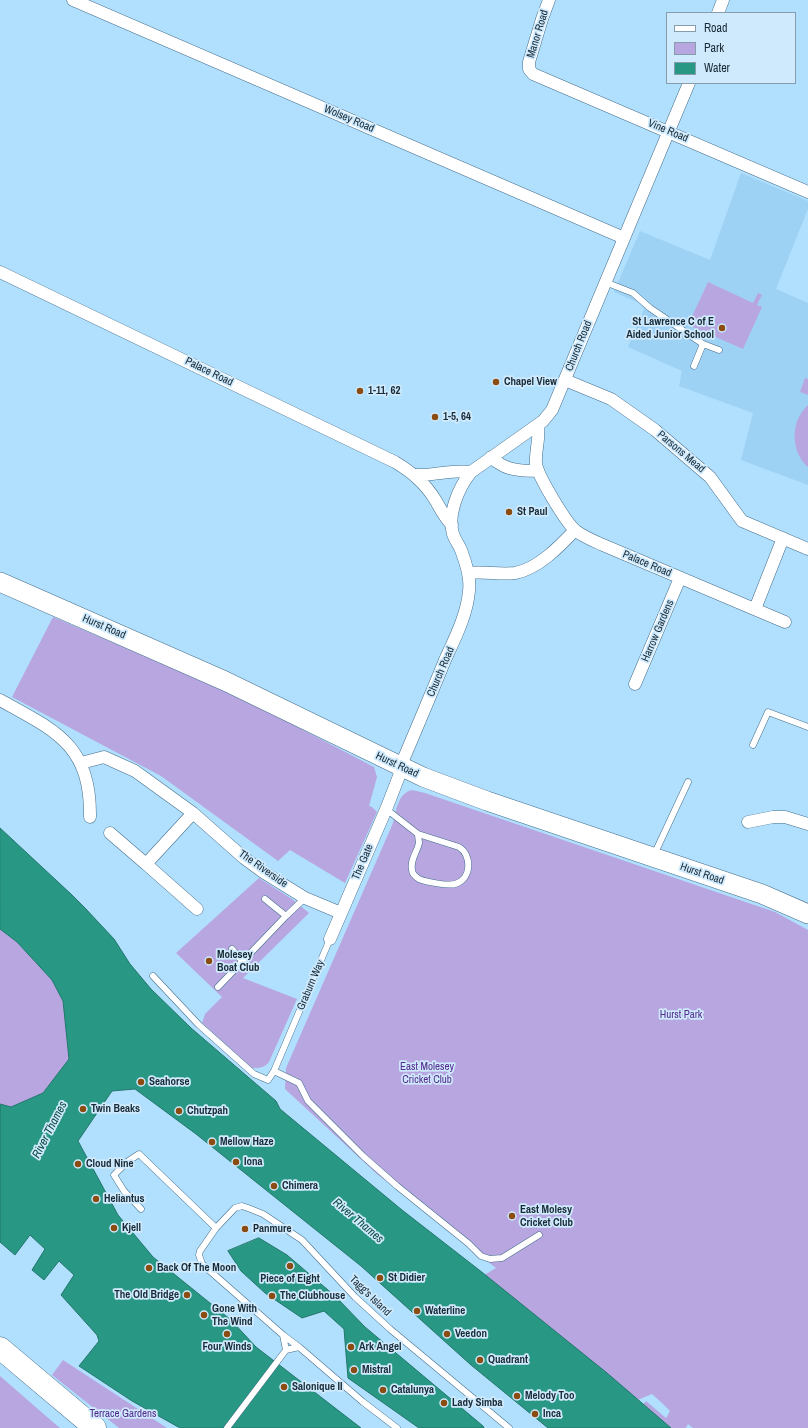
<!DOCTYPE html>
<html>
<head>
<meta charset="utf-8">
<style>
  body { margin:0 }
  #map { position:relative; width:808px; height:1428px; overflow:hidden; background:#b1dffe; font-family:"Archivo Narrow",sans-serif }
  canvas { display:block }
  .legend { position:absolute; left:666px; top:12px; width:130px; height:72px; box-sizing:border-box; background:#cfeafd; border:1px solid #869dad; margin:0; padding:5px 7px; list-style:none; font-size:12px; color:#182a36 }
  .legend li { display:flex; align-items:center; gap:8px; height:20px }
  .legend b { width:20px; border:1px solid #869dad }
</style>
</head>
<body>
<div id="map">
<canvas width="808" height="1428"></canvas>
<ul class="legend">
<li><b style="height:5px;background:#fff"></b>Road</li>
<li><b style="height:11px;background:#b8a6e1"></b>Park</li>
<li><b style="height:11px;background:#289783"></b>Water</li>
</ul>
</div>
<script>
const ctx = document.querySelector('canvas').getContext('2d');
ctx.lineJoin = 'round';
function fillPath(path, color) { ctx.fillStyle = color; ctx.fill(path, 'evenodd'); }
function trace(path, color, width, dash) { ctx.strokeStyle = color; ctx.lineWidth = width; ctx.lineCap = dash ? 'butt' : 'round'; ctx.setLineDash(dash || []); ctx.stroke(path); }
function drawText(font, color, halo, rows, align = 'center') {
  ctx.font = font + ' "Archivo Narrow",sans-serif'; ctx.lineWidth = 3.5; ctx.setLineDash([]); ctx.textBaseline = 'middle'; ctx.strokeStyle = halo; ctx.fillStyle = color; for (const [text, x, y, turn = 0] of rows) {
    ctx.save(); ctx.translate(x, y); ctx.rotate((+turn || 0) * Math.PI / 180); ctx.textAlign = isNaN(turn) ? turn : align; if (halo) ctx.strokeText(text, 0, 0); ctx.fillText(text, 0, 0); ctx.restore();
  }
}
fillPath(new Path2D(`
  M741,173L808,201V209L776,289L808,303V485L741,460L753,413L679,386L682,371L628,347L644,309L639,303L614,292L640,231L710,260Z`), '#9ed2f5');
fillPath(new Path2D(`
  M708,282L753,303L758,293L762,295L757,305L762,307L743,349L688,325Z
  M805,378L808,379V395L800,392Z
  M808,405V467C793,454 791,431 800,415C802,411 805,408 808,405Z
  M53,617L205,682L284,720L374,767L377,777L369,806L372,807L377,812L345,883L290,850L278,861L161,776L12,697Z
  M412,790L425,793L775,912L808,930V1428H693L688,1424L686,1428H659L639,1409L646,1401L666,1418L670,1411L662,1403L652,1394L635,1401L481,1277L496,1268L377,1174L285,1089L286,1068L393,823C396,811 398,793 412,790Z
  M259,878L292,899L309,913L243,978L297,999L269,1062C264,1068 260,1068 252,1068L202,1023L205,1014L222,997L176,953Z
  M0,929L17,942L52,980L63,1001L69,1059L43,1093L11,1107L0,1104Z
  M63,1360L167,1428H119L52,1375Z
  M0,1376L54,1423L60,1428H0Z`), '#b8a6e1');
const water = new Path2D(`
  M0,828L72,895L85,908L114,939L130,964L151,989L191,1028L276,1101L280,1109L402,1210L483,1273L607,1373L671,1428H548L471,1365L361,1266L196,1134L135,1089L112,1091L78,1141L118,1215L153,1257L231,1320L256,1347L361,1428H180L132,1401L79,1366L99,1341L97,1335L61,1295L74,1275L59,1261L44,1280L32,1270L45,1249L30,1235L15,1255L0,1242V1104L11,1107L43,1093L69,1059L63,1001L52,980L17,942L0,929Z
  M259,1238L287,1255L335,1296L365,1327L483,1426L484,1428H419L348,1378L344,1329L324,1311L302,1318L265,1293L241,1271L228,1251Z`);
fillPath(water, '#289783');
trace(water, '#23766c', 1);
const lane = new Path2D(`
  M605,282L633,293L650,308L703,344L719,350
  M694,366L703,344
  M753,745L768,712L808,727
  M386,809L418,834L459,847C472,855 472,879 455,884C448,886 426,882 419,879C416,877 412,873 412,870C410,859 417,853 419,843C419,841 418,837 418,834
  M654,855L688,782
  M265,899L286,916L305,898
  M232,949L242,961
  M153,976L199,1025L254,1074L268,1080L274,1071L330,939
  M218,987L286,916
  M274,1071L299,1083L308,1101L363,1156L397,1186L469,1244L481,1256L490,1259L502,1258L539,1235
  M141,1209L124,1191L114,1175L127,1162L139,1154L216,1228
  M283,1335L299,1347
  M227,1428L286,1350
  M397,1428L363,1402L299,1347L286,1350L283,1335L202,1264L199,1255L200,1251L216,1228L235,1208L242,1206L248,1208L263,1214L302,1240L355,1297L390,1329L509,1428`);
const street = new Path2D(`
  M73,0L624,238
  M549,0L542,19L529,62V69L533,74L808,192
  M718,13L723,0
  M0,272L395,462C413,473 425,483 436,501C441,510 445,518 452,525
  M565,380L611,399L655,430L710,477L742,521L808,549
  M538,425C540,439 535,451 536,464C538,476 566,523 576,531C584,537 594,541 603,545L785,622
  M491,457C494,460 498,463 502,465C510,470 529,472 538,470
  M416,475C434,476 453,469 471,472
  M468,573C484,571 500,575 515,573C538,569 560,546 575,530
  M755,609L783,538
  M635,684L680,578
  M0,700C56,731 91,745 90,817
  M81,763L104,757L135,771L193,813L244,858L263,872L305,898L341,913
  M193,813L146,864L197,909
  M748,822L773,817H785L808,824
  M110,833L146,864
  M330,939L387,807L399,776L404,758C418,725 432,692 445,660C455,638 467,615 469,591C471,578 466,563 461,550C459,545 455,540 453,534C447,514 459,487 471,472L543,421L552,410L689,83`);
const primary = new Path2D(`
  M0,582L225,681L423,777L487,801L762,894L808,914`);
const highway = new Path2D(`
  M0,1348L95,1428`);
trace(lane, '#446e8a', 7);
trace(street, '#446e8a', 13);
trace(primary, '#446e8a', 20);
trace(highway, '#446e8a', 23);
trace(lane, '#fff', 6);
trace(street, '#fff', 12);
trace(primary, '#fff', 19);
trace(highway, '#fff', 22);
for (const [x, y, r, color] of [
  [722,328,4,"#8a4c10"],
  [496,382,4,"#8a4c10"],
  [360,391,4,"#8a4c10"],
  [435,417,4,"#8a4c10"],
  [509,512,4,"#8a4c10"],
  [209,961,4,"#8a4c10"],
  [141,1082,4,"#8a4c10"],
  [83,1109,4,"#8a4c10"],
  [179,1111,4,"#8a4c10"],
  [212,1142,4,"#8a4c10"],
  [236,1162,4,"#8a4c10"],
  [78,1164,4,"#8a4c10"],
  [274,1186,4,"#8a4c10"],
  [96,1199,4,"#8a4c10"],
  [512,1216,4,"#8a4c10"],
  [114,1228,4,"#8a4c10"],
  [245,1229,4,"#8a4c10"],
  [290,1266,4,"#8a4c10"],
  [149,1268,4,"#8a4c10"],
  [380,1278,4,"#8a4c10"],
  [187,1295,4,"#8a4c10"],
  [272,1296,4,"#8a4c10"],
  [417,1311,4,"#8a4c10"],
  [204,1315,4,"#8a4c10"],
  [227,1334,4,"#8a4c10"],
  [447,1334,4,"#8a4c10"],
  [351,1347,4,"#8a4c10"],
  [480,1360,4,"#8a4c10"],
  [354,1370,4,"#8a4c10"],
  [284,1387,4,"#8a4c10"],
  [383,1390,4,"#8a4c10"],
  [517,1396,4,"#8a4c10"],
  [444,1403,4,"#8a4c10"],
  [535,1414,4,"#8a4c10"]
]) { const dot = new Path2D(); dot.arc(x, y, r, 0, 2 * Math.PI); ctx.fillStyle = color; ctx.fill(dot); trace(dot, '#cfeafd', 1.5); }
drawText('11px', '#182a36', '#cfeafd', [
  ["Manor Road",538,34,-73],
  ["Wolsey Road",349,119,23],
  ["Vine Road",668,131,23],
  ["Church Road",579,346,-68],
  ["Palace Road",209,372,26],
  ["Parsons Mead",681,452,40],
  ["Palace Road",647,564,23],
  ["Hurst Road",104,627,23],
  ["Harrow Gardens",658,631,-67],
  ["Church Road",441,672,-67],
  ["Hurst Road",397,765,25],
  ["The Gate",363,862,-67],
  ["The Riverside",263,869,35],
  ["Hurst Road",702,874,19],
  ["Graburn Way",311,985,-67],
  ["Tagg's Island",370,1296,44]
]);
drawText('bold 11px', '#182a36', '#cfeafd', [
  ["St Lawrence C of E",714,322,"right"],
  ["Aided Junior School",714,335,"right"],
  ["Chapel View",504,382],
  ["1-11, 62",368,391],
  ["1-5, 64",443,417],
  ["St Paul",517,512],
  ["Molesey",217,955],
  ["Boat Club",217,968],
  ["Seahorse",149,1082],
  ["Twin Beaks",91,1109],
  ["Chutzpah",187,1111],
  ["Mellow Haze",220,1142],
  ["Iona",244,1162],
  ["Cloud Nine",86,1164],
  ["Chimera",282,1186],
  ["Heliantus",104,1199],
  ["East Molesy",520,1210],
  ["Cricket Club",520,1223],
  ["Kjell",122,1228],
  ["Panmure",253,1229],
  ["Back Of The Moon",157,1268],
  ["St Didier",388,1278],
  ["Piece of Eight",290,1279,"center"],
  ["The Old Bridge",179,1295,"right"],
  ["The Clubhouse",280,1296],
  ["Gone With",212,1309],
  ["The Wind",212,1322],
  ["Waterline",425,1311],
  ["Veedon",455,1334],
  ["Four Winds",227,1347,"center"],
  ["Ark Angel",359,1347],
  ["Quadrant",488,1360],
  ["Mistral",362,1370],
  ["Salonique II",292,1387],
  ["Catalunya",391,1390],
  ["Melody Too",525,1396],
  ["Lady Simba",452,1403],
  ["Inca",543,1414]
], 'left');
drawText('11px', '#542a8e', '#cfeafd', [
  ["Hurst Park",681,1015],
  ["East Molesey",427,1067],
  ["Cricket Club",427,1080],
  ["Terrace Gardens",123,1414]
]);
drawText('italic 12px', '#0b493f', '#cfeafd', [
  ["River Thames",50,1130,-63],
  ["River Thames",358,1221,40]
]);
</script>
</body>
</html>
